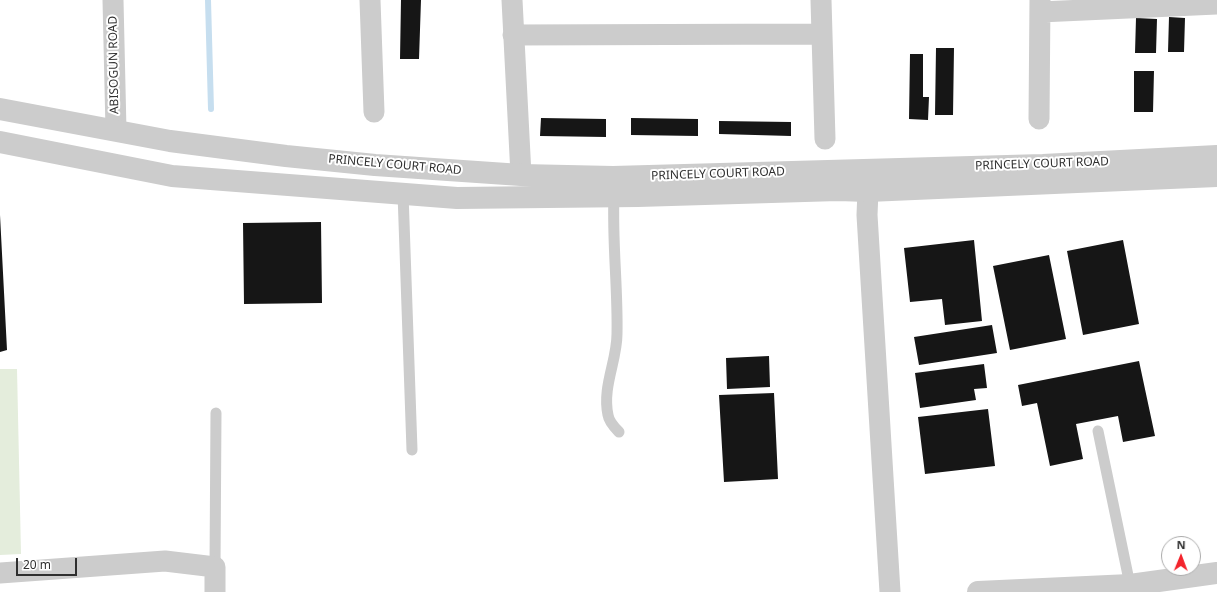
<!DOCTYPE html>
<html>
<head>
<meta charset="utf-8">
<style>
  body { margin:0 }
  #map { position:relative; width:1217px; height:592px; overflow:hidden; background:#fff; font-family:"Noto Sans",sans-serif }
  canvas { display:block }
  .north { position:absolute; left:1161px; top:536px; width:40px; height:40px; box-sizing:border-box; background:#fff; border:1px solid #acacac; border-radius:50%; rotate:1deg; font-size:11px; font-weight:700; line-height:16px; text-align:center; color:#2f2f2f }
  .north::after { content:''; display:block; margin:auto; width:14px; height:18px; background:#f3242c; clip-path:polygon(50% 0,100% 100%,50% 72%,0 100%) }
  .scale { position:absolute; left:16px; top:558px; width:61px; height:18px; box-sizing:border-box; border:2px solid #2f2f2f; border-top:0; padding-left:5px; font-size:12px; line-height:14px; white-space:nowrap; color:#2f2f2f; -webkit-text-stroke:3px #fff; paint-order:stroke }
</style>
</head>
<body>
<div id="map">
<canvas width="1217" height="592"></canvas>
<div class="north">N</div>
<div class="scale">20 m</div>
</div>
<script>
const ctx = document.querySelector('canvas').getContext('2d');
ctx.lineJoin = 'round';
function fillPath(path, color) { ctx.fillStyle = color; ctx.fill(path, 'evenodd'); }
function trace(path, color, width, dash) { ctx.strokeStyle = color; ctx.lineWidth = width; ctx.lineCap = dash ? 'butt' : 'round'; ctx.setLineDash(dash || []); ctx.stroke(path); }
function drawText(font, color, halo, rows, align = 'center') {
  ctx.font = font + ' "Noto Sans",sans-serif'; ctx.lineWidth = 4; ctx.setLineDash([]); ctx.textBaseline = 'middle'; ctx.strokeStyle = halo; ctx.fillStyle = color; for (const [text, x, y, turn = 0] of rows) {
    ctx.save(); ctx.translate(x, y); ctx.rotate((+turn || 0) * Math.PI / 180); ctx.textAlign = isNaN(turn) ? turn : align; if (halo) ctx.strokeText(text, 0, 0); ctx.fillText(text, 0, 0); ctx.restore();
  }
}
fillPath(new Path2D(`
  M0,369H17L21,554L0,555Z`), '#e4eddc');
trace(new Path2D(`
  M208,0L211,109`), '#c6deef', 6);
fillPath(new Path2D(`
  M401,0H421L419,59H400Z
  M1169,17L1185,18L1184,52H1168Z
  M1136,18L1157,19L1156,53H1135Z
  M936,48H954L953,115H935Z
  M910,54H923V97H929L928,120L909,119Z
  M1134,71H1154L1153,112H1134Z
  M541,118L606,119V137L540,136Z
  M631,118L698,119V136L631,135Z
  M719,121L791,122V136L719,134Z
  M0,215L7,350L0,352Z
  M321,222L322,303L244,304L243,223Z
  M974,240L982,321L945,325L942,299L910,302L904,248Z
  M1123,240L1139,324L1083,335L1067,251Z
  M1049,255L1066,339L1010,350L993,266Z
  M992,325L997,353L919,365L914,337Z
  M769,356L770,387L727,389L726,358Z
  M1139,361L1155,436L1123,442L1118,416L1076,424L1083,459L1050,466L1037,403L1022,406L1018,385Z
  M984,364L987,388L974,389L976,400L920,408L915,373Z
  M774,393L778,479L724,482L719,395Z
  M988,409L995,466L925,474L918,417Z`), '#161616');
trace(new Path2D(`
  M403,193L412,450
  M614,196C612,242 618,288 617,334C617,361 602,387 608,415C609,422 615,428 619,432
  M1098,431L1130,585
  M215,567L216,413`), '#ccc', 11);
trace(new Path2D(`
  M113,0L116,130
  M370,0L374,112
  M512,0L521,175
  M821,0L825,139
  M1040,12L1217,4
  M513,35L822,34
  M1039,119L1040,0
  M868,191L867,215L890,592
  M0,573L165,561L215,567V592`), '#ccc', 21);
trace(new Path2D(`
  M0,109L170,141L286,156L375,165L521,175L613,177L1043,165L1217,156
  M0,142L172,176L457,198L638,196L838,190L868,191L1217,176
  M978,592L1130,585L1217,573`), '#ccc', 22);
drawText('12px', '#2f2f2f', '#fff', [
  ["ABISOGUN ROAD",114,65,-91],
  ["PRINCELY COURT ROAD",1042,164,-2],
  ["PRINCELY COURT ROAD",395,165,5],
  ["PRINCELY COURT ROAD",718,174,-2]
]);
</script>
</body>
</html>
